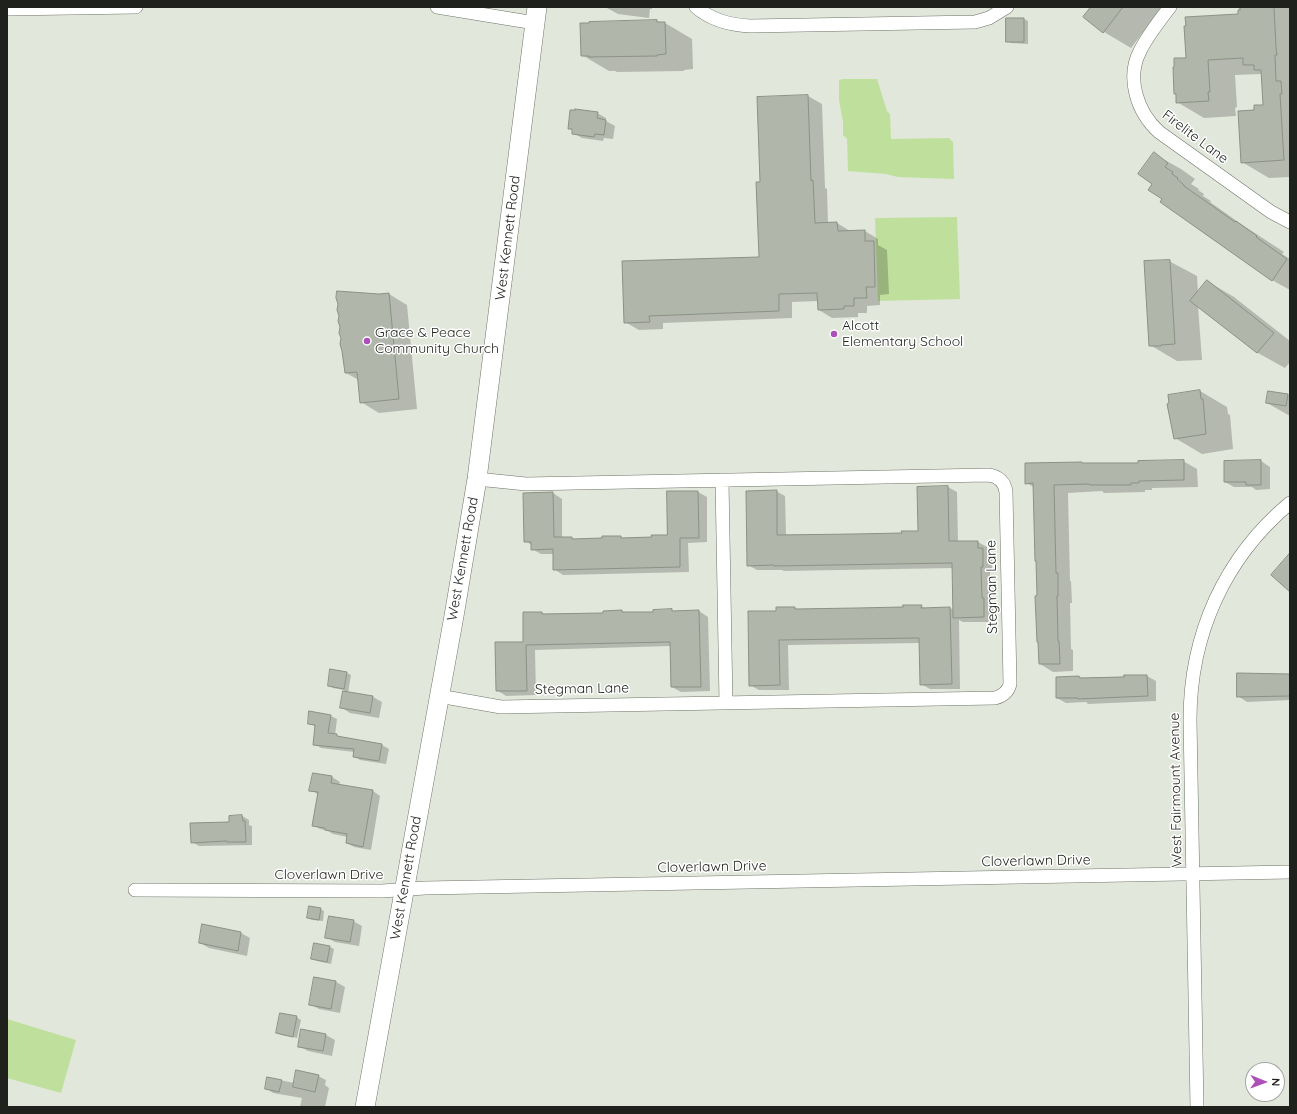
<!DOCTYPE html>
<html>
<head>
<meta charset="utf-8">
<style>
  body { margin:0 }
  #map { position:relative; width:1297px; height:1114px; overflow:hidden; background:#e1e7da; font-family:Quicksand,sans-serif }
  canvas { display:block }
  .frame { position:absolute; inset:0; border:8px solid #1f211c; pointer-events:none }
  .north { position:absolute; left:1245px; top:1062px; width:40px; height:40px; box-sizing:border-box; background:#fff; border:1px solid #a5a6a4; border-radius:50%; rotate:91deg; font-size:11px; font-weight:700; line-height:16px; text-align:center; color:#1f211c }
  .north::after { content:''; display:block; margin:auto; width:14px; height:18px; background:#ad4fb9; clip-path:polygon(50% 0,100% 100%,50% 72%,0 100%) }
</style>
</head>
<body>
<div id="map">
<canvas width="1297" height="1114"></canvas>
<div class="frame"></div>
<div class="north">N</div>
</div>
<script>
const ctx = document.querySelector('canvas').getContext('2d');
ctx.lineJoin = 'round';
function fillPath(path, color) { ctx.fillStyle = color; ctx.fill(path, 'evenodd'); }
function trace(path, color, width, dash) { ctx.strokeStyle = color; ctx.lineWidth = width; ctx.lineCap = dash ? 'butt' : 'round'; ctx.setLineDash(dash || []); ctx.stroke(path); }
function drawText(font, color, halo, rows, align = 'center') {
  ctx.font = font + ' Quicksand,sans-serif'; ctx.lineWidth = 3; ctx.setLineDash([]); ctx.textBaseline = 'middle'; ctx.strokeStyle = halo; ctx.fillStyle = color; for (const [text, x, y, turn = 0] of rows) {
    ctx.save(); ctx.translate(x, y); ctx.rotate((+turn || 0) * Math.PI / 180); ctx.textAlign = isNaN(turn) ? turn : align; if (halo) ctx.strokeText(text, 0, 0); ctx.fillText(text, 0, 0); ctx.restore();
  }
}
fillPath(new Path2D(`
  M843,79H877L887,111L890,114L891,139L949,138L953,142L954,179L898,177L886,174L848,171L847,139L843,135V122L839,100V80Z
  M957,217L960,299L878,301L875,218Z
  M7,1019L76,1040L61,1093L7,1078Z`), '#bfe09c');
fillPath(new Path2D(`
  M605,7H652V9H650L649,18L618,14Z
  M1092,7H1165L1154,18L1131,48L1104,32L1084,17Z
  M1239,7H1290V177L1269,178L1242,162L1255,111L1264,105L1262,75L1260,74L1235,75L1237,107L1235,108L1236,116L1204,118L1177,102L1187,59L1239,15Z
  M1024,19L1028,21V44L1011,43L1007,41Z
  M656,22L659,23H665L692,39L693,69L684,70V71L617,72L615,71H609L582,55Z
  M808,96L822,104L825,188L827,189L828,224L837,223L850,231H865L878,239V245L887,250L889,294L880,295V305L867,306V313H858V317L832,318L819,310L818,301L792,302V318L663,323V329L639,330L625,322L760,258L761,183L758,98Z
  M597,113L606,118V121L615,126L613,139L604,138L603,141L582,138L573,133V131L569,128Z
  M1154,154L1181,169L1195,179L1191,184L1199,189L1198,190L1204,194L1203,196L1211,201L1210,202L1241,224L1284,252L1282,254L1290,259V290L1272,280L1163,199L1154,184Z
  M1169,261L1197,276L1198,293L1207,281L1234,297L1290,341V362L1285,368L1258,353L1198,306L1202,360L1177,361L1150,345Z
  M389,294L407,305L417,409L379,413L361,402L359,380L346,373L379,295Z
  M1200,391L1227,407L1228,414L1230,415L1233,449L1202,454L1175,438Z
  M1269,392L1290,395V416L1267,403Z
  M1183,461L1197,469L1198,487L1152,488V490H1145V492L1104,493L1102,491L1068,493L1070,581H1071L1072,603H1070L1071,649L1073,650V671L1053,672L1040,664L1034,487L1026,483L1082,463L1084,464H1140Z
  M1261,461L1270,467V489L1256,490L1252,487H1234L1225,482Z
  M948,487L957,492L958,542H978L987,547V552L992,554V572H990V603L993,604V622H963L959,620L960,689H930L921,684L920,643L788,645L789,690H759L750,685L777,612L795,608L799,610L856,609L921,606L926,609L950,608L954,610L953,568L784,571L782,570H757L748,565L776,491L785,496L786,536L903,534L919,532L918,488Z
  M698,492L707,497V542L688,543L689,572L563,575L554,569V554H541L532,549V545L525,541L553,493L562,499V538H572L575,540L603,539L620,537L624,539L668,536Z
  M672,610L674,612L699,611L708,617L710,691L681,692L672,687L671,646L535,650L536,695L506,696L497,690L542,613L546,615L604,614L622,611L625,613H654Z
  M331,670L347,673L351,675L348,693L373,697L382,702L379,718L350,713L341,707L344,690L333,688L329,686Z
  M1290,675V700L1247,702L1238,696Z
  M1147,676L1156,681V701L1088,704L1086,702L1066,703L1057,698L1079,677L1082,678Z
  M331,716L337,719L335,735L342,738L382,745L389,749L386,764L360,760L354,756V752L321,748L314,744L316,727L309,723Z
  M313,774L332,777L340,782L339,785L373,791L380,796L371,850L354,847L347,843L348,837L333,834L328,831L320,829L313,825L319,795L311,790Z
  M242,816L249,820V825L252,826V845L199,846L192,842Z
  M320,909L324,911L323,921L312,920L308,918Z
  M353,921L362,926L359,946L335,942L326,937Z
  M241,933L250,938L247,956L209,948L200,943Z
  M330,947L334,949L331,964L317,961L312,959Z
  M315,978L336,982L345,987L340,1013L319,1009L310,1004Z
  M296,1017L301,1020L297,1038L281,1035L277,1033Z
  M326,1035L335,1040L332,1056L308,1051L299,1046Z
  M318,1076L326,1080L325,1085L329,1088L325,1107H300L302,1098L273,1093L266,1088L268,1078L295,1083Z`), '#0003');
const building = new Path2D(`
  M1091,7H1123L1103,33L1083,17Z
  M1240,7H1274L1276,47L1277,55H1275L1276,81H1281L1282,94H1280L1284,160L1241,163L1238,111L1254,110V105H1263L1261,70H1254V65H1243V58L1208,60L1210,92H1208L1209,101L1176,103V94H1174L1173,67H1174V58H1186L1184,26H1186L1185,17L1238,14V10H1240Z
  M1006,18H1024V42H1006Z
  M657,20V22H665L666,54L657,55V56L589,57V56H581L580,23H589V22Z
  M808,95L811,181L813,180L815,223L837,222L838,231L865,230V241H874L875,287H866L867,298H854V306H844V309L818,310L817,293L779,294V311L649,316L650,322L624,323L622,261L759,257L756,182H760L757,97Z
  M575,109L598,112L597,118L606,120L604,135L595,134L594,137L572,134V129H568L570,110H575Z
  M1154,152L1168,163L1165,167L1173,172L1172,174L1178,178L1177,179L1184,185V186L1214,207L1235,222L1236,221L1257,236L1256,237L1287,259L1272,281L1160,202L1162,199L1148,190L1152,184L1138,174Z
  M1170,260L1175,344L1161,345V346H1149L1144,261Z
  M1207,280L1274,333L1257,353L1190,301Z
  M337,291L379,294L389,293L399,399L360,403L357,372L345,373L342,351L340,344L341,338L339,333L340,327L338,321L339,316L337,310L338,304L336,298Z
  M1200,390L1201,399H1203L1206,434L1174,439L1167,404L1169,403L1168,395Z
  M1268,391L1288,394L1286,406L1266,403Z
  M1184,460V480L1139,481V483H1131V485H1090L1089,484L1054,485L1056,573H1058V596H1057L1058,641H1059L1060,664H1039L1038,642H1037L1035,596L1037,595L1036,561H1035L1033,483L1025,484V463L1082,462V463H1138V461Z
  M1261,460V485H1246V482H1224V461Z
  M948,486L949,541H978V548H983V567H981L982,598H984V617L953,618L952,563L774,566V565L747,566L746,491L777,490V535L854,534L902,533L901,531H918L917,487Z
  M667,491H698L699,538H680V567L553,570V549L531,550V542H524L523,493L553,492L554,537H572V539L602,538V536H621V538L652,537L651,535H667Z
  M1290,553V592L1271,575Z
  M903,605H922L921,608L950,607L952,684L920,685L919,638L779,640L780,685L749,686L748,611H776V607H795V609L856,608L903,607Z
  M672,609V611L699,610L701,687H671L670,642L526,645L527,691H496L495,642H523V612H542V614L603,613V611L622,610V612H653V610Z
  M330,669L347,672L344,689L328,686Z
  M1237,673L1290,674V696L1237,697Z
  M1124,675H1147L1148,696L1078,699V698H1056V677L1079,676L1080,678L1124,677Z
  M343,691L373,696L370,713L340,708Z
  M309,711L331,715L328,733L337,734V736L382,744L379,761L353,757L354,749L313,745L315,725L308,724Z
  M313,773L332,776L331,783L373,790L363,847L346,843L347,834L325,830V828L312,826L318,792L309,791Z
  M242,815L243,821H245L246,842H227V841L191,843L190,823L229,822V816Z
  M309,906L321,908L319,920L307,918Z
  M329,916L354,920L350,942L325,938Z
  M202,924L241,932L238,951L199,943Z
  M314,943L330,946L327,962L311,959Z
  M314,977L336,981L331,1009L309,1005Z
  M280,1013L297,1016L293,1037L276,1033Z
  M301,1029L326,1034L323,1051L298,1047Z
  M296,1070L319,1075L315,1092L293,1087Z
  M267,1077L282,1080L279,1092L265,1089Z`);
fillPath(building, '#b0b6a9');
trace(building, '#8b9185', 1);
const street = new Path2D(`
  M437,7L535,23
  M696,7C711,20 730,25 750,26L975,22L989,18L1007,7
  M1170,7C1159,21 1148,35 1140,51C1126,78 1137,112 1159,132L1271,212L1290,222
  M7,9L136,7
  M722,480L726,703
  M439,696L501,707L995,698C1003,696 1008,692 1010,684L1006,492C1005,482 998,476 988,475L526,484L477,479
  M135,890L382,891L425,888L1290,872
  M1197,1107L1190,720C1190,635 1224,558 1290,503`);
const secondary = new Path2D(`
  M365,1107L454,616L477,479L537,7`);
trace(street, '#6e7469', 14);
trace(secondary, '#6e7469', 20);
trace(street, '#fff', 13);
trace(secondary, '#fff', 19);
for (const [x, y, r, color] of [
  [834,334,4,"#ad4fb9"],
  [367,341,4,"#ad4fb9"]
]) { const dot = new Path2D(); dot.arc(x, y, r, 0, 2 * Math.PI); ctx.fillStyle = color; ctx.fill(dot); trace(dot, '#fff', 1.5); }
drawText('14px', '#1f211c', '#fff', [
  ["Firelite Lane",1195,137,37],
  ["West Kennett Road",508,238,-83],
  ["West Kennett Road",463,559,-80],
  ["Stegman Lane",992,587,-91],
  ["Stegman Lane",582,689,-1],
  ["West Fairmount Avenue",1176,790,-91],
  ["Cloverlawn Drive",1036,861,-1],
  ["Cloverlawn Drive",712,867,-1],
  ["Cloverlawn Drive",329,875],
  ["West Kennett Road",406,878,-80]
]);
drawText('14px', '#1f211c', '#fff', [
  ["Alcott",842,326],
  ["Elementary School",842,342],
  ["Grace & Peace",375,333],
  ["Community Church",375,349]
], 'left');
</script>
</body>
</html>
